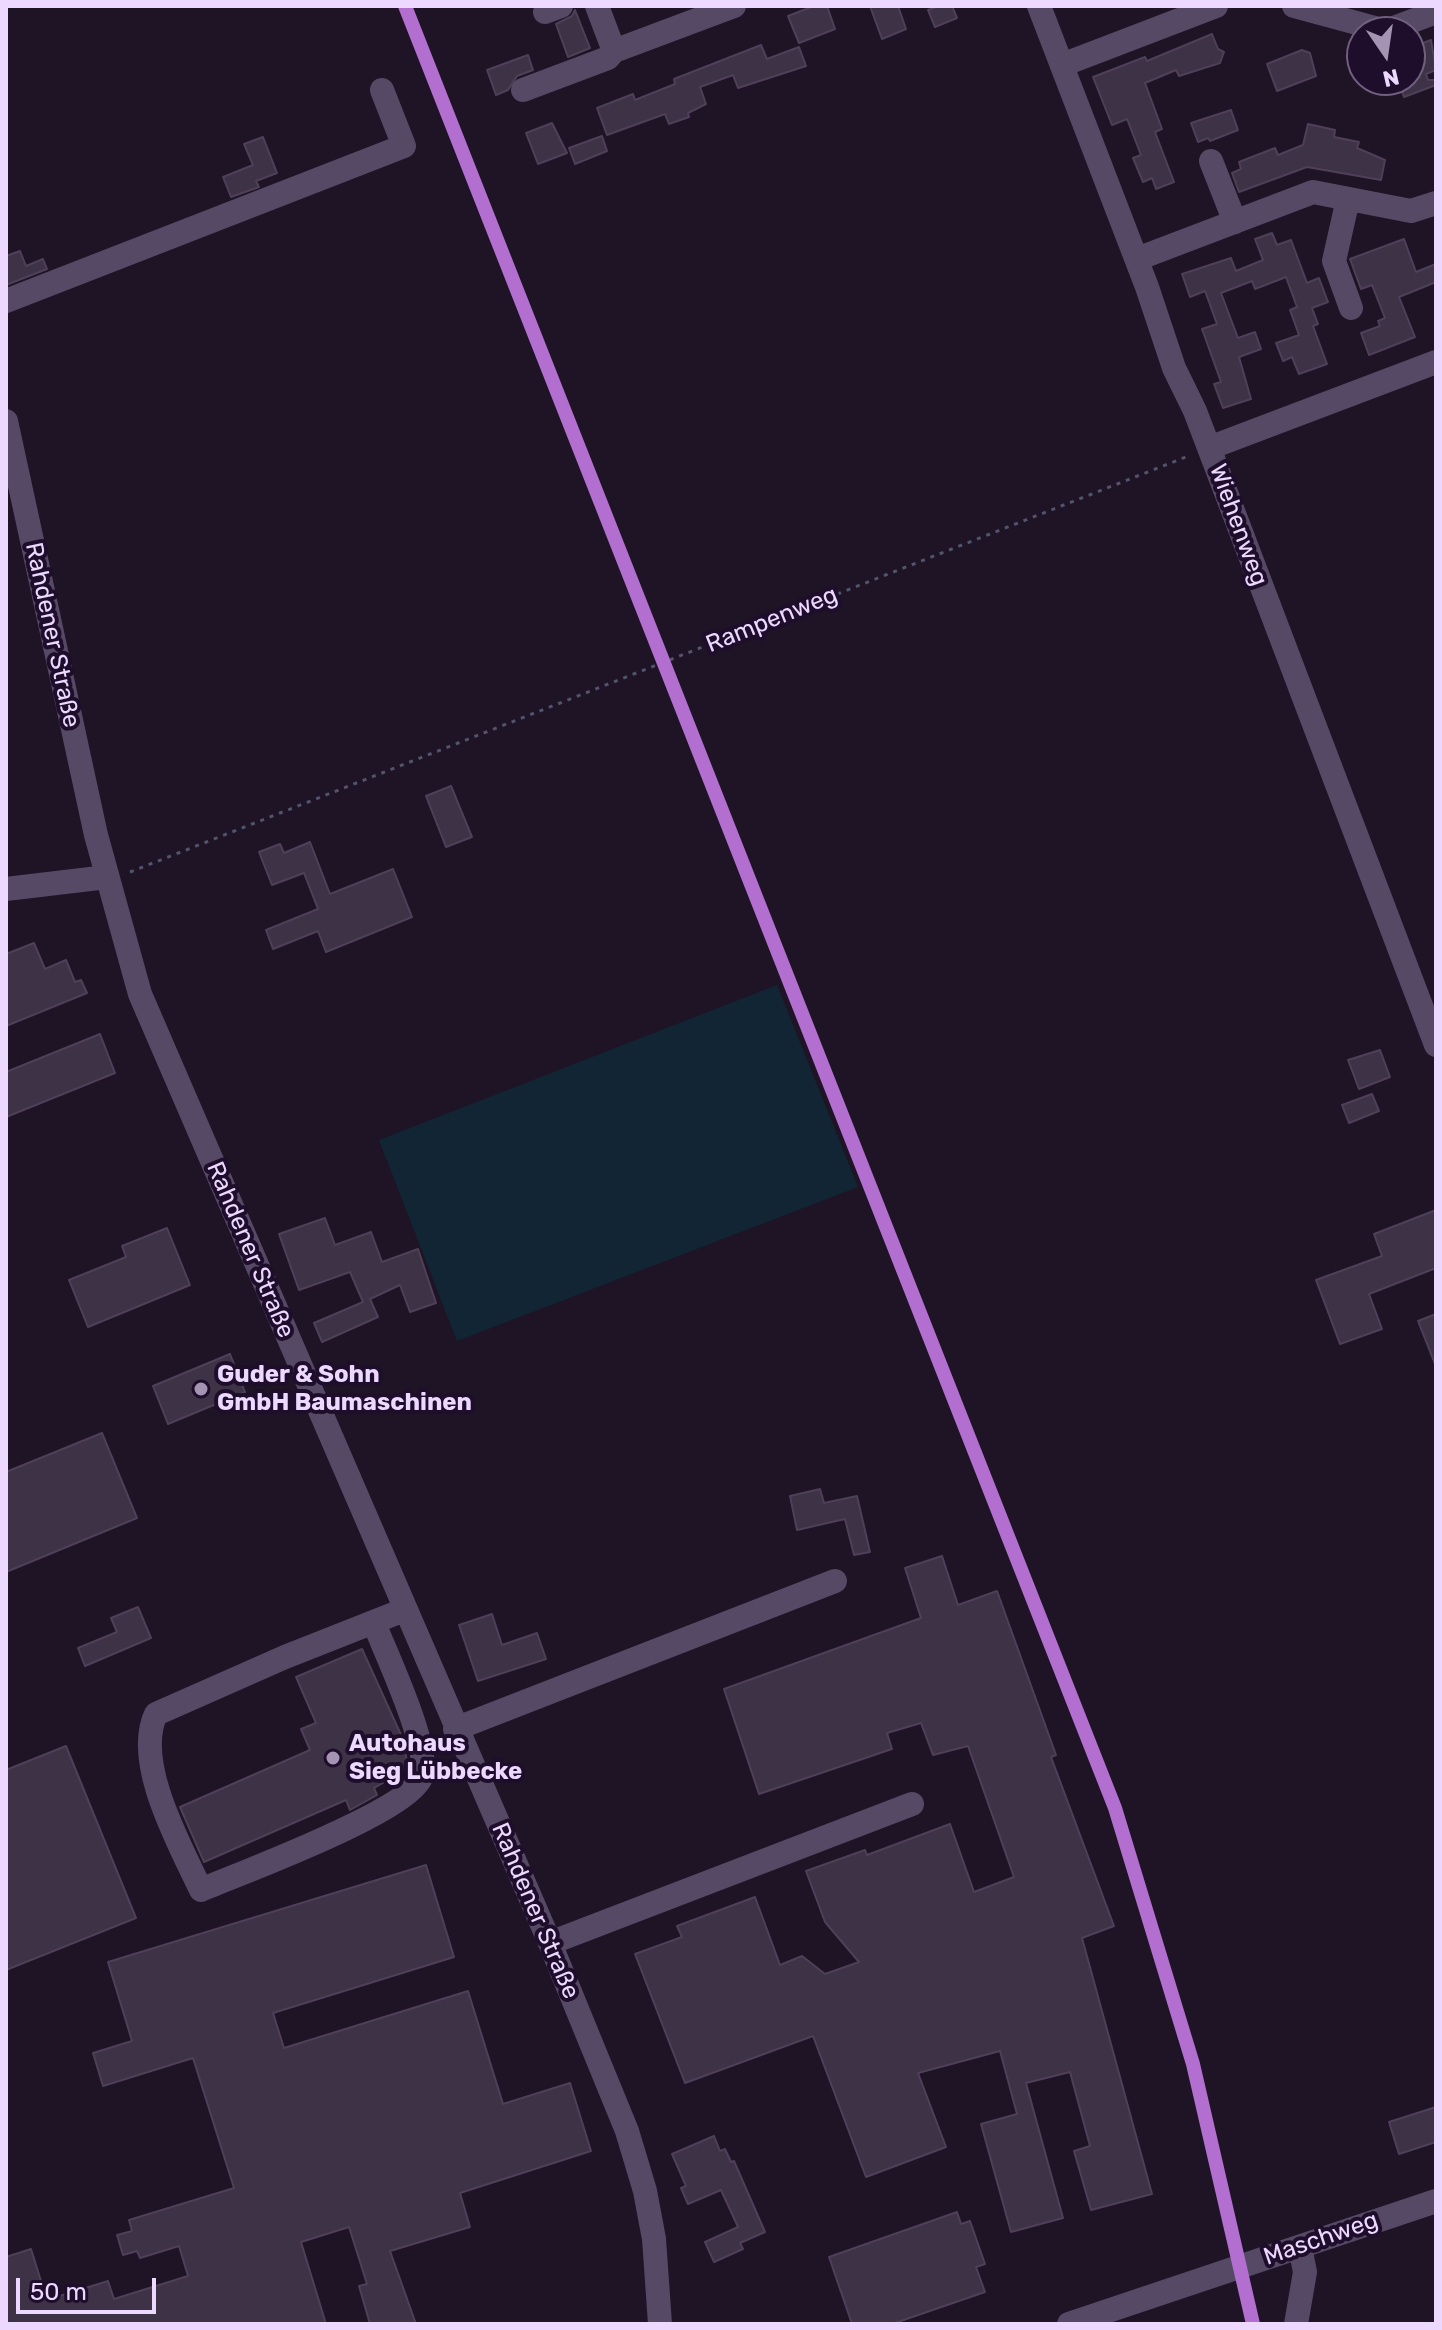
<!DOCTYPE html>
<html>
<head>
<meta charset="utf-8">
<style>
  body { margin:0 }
  #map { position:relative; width:1442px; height:2330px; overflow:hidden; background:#1e1425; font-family:Rubik,sans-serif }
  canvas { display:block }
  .frame { position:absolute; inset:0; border:8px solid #edd8ff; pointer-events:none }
  .north { position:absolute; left:1346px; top:16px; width:80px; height:80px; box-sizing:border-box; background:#1f0e2b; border:2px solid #715f80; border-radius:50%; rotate:167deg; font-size:22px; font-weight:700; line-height:32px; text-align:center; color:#edd8ff }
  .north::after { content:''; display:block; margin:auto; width:28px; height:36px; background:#a593b3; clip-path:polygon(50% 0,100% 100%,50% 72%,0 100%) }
  .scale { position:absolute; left:16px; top:2278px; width:140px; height:36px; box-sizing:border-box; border:4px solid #edd8ff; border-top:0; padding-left:10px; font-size:24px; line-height:28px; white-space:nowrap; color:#edd8ff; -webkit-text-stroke:6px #1f0e2b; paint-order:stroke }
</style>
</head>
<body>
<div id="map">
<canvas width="1442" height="2330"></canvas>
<div class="frame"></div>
<div class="north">N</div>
<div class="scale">50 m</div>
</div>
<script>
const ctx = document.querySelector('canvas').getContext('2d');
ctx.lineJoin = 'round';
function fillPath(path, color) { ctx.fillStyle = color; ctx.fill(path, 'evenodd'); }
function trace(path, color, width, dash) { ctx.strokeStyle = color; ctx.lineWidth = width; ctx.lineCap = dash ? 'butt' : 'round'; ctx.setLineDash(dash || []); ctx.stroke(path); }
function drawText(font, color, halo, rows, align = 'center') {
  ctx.font = font + ' Rubik,sans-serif'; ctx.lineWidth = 8; ctx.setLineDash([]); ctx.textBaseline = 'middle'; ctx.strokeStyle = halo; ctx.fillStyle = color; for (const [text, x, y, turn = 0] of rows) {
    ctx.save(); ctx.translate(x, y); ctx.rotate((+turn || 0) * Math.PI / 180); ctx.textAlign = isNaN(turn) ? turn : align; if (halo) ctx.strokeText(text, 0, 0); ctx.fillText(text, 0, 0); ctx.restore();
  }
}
fillPath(new Path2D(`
  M777,985L858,1187L457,1341L379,1140Z`), '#122534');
const building = new Path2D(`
  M814,6H827L835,29L799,43L788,16Z
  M870,6H898L906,29L882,39Z
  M939,6H952L957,18L935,27L928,10Z
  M575,10L590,48L568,57L556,24L572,16Z
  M1212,34L1218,49L1224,52L1220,63L1179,76L1176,70L1145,83L1162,129L1155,132L1174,182L1156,189L1152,178L1143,182L1133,158L1141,155L1127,119L1112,125L1093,77L1145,57L1147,61Z
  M1431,40L1436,70L1426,74L1428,80H1436V85L1404,97L1398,80H1410L1414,73L1410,48Z
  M761,45L767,59L799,47L806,66L738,88L733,75L700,87L706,104L688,113L689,117L669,124L665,114L607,135L597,108L633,94L635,100L675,84L674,79Z
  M1302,50L1310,53L1316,76L1277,91L1267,64Z
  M528,55L533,70L517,76L508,90L496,95L487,70Z
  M1231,110L1238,130L1210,141L1208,138L1198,142L1191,123Z
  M552,123L567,153L538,164L526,133Z
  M1308,124L1335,130L1334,137L1359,142L1357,148L1385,160L1381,180L1307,167L1239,192L1232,173L1241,169L1239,162L1275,148L1278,155L1303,145Z
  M602,136L607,151L575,164L569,148Z
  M263,137L277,173L256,181L259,187L231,197L223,177L253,165L244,144Z
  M1272,233L1277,245L1291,240L1307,283L1319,278L1328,302L1312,308L1318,324L1313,326L1327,364L1299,374L1292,357L1283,361L1276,343L1299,335L1290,310L1297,307L1286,277L1255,289L1252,281L1221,293L1238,338L1255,332L1261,349L1239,357L1251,399L1223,408L1214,384L1221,382L1202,329L1217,324L1205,291L1190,297L1182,274L1231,258L1236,271L1263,260L1255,239Z
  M1404,239L1416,272L1436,264V282L1399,297L1415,337L1369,355L1361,333L1380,326L1378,321L1385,318L1372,285L1361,289L1350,259Z
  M20,251L26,266L43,259L47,269L6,285V256Z
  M451,786L472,837L446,847L426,796Z
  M310,842L330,894L393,869L412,917L326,952L318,931L273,949L266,930L318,909L304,873L272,885L259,852L280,844L284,853Z
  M34,943L45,969L66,960L75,982L81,980L87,993L6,1026V954Z
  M100,1034L115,1073L6,1117V1072Z
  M1380,1050L1390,1077L1359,1089L1348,1060Z
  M1372,1094L1379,1111L1349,1123L1342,1105Z
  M1436,1210V1268L1369,1294L1382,1329L1340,1344L1316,1280L1382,1256L1374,1234Z
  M325,1218L335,1245L371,1232L382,1262L418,1249L436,1303L410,1312L400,1285L370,1299L378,1317L322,1342L314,1323L363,1302L350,1272L299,1290L279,1234Z
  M167,1228L190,1285L88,1327L69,1280L126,1257L122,1246Z
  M1436,1314V1364H1435L1418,1321Z
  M230,1354L245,1392L168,1424L153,1386Z
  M102,1433L137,1518L6,1572V1472Z
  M820,1489L824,1503L857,1496L870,1552L854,1555L845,1519L797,1530L790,1496Z
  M942,1556L958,1605L997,1591L1056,1755L1051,1757L1114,1926L1082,1938L1152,2194L1091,2210L1074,2151L1090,2146L1070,2072L1026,2083L1063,2218L1011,2232L981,2124L1017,2114L1000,2051L918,2073L946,2147L866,2177L813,2036L685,2083L635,1954L682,1937L677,1926L755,1897L780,1965L802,1956L825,1974L859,1962L825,1922L806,1871L865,1850L867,1855L950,1824L974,1892L1014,1877L968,1746L933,1755L921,1723L887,1733L892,1749L759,1794L724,1689L921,1618L905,1568Z
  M138,1607L151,1638L85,1666L78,1648L117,1632L111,1618Z
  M492,1614L502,1645L537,1633L546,1659L478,1681L459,1625Z
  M362,1649L402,1737L407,1761L401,1773L374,1788L377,1795L350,1810L346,1800L204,1862L180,1807L310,1750L301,1729L316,1723L296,1677Z
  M66,1746L136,1918L6,1970V1770Z
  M426,1865L454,1957L273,2013L284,2048L468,1991L503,2104L570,2083L591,2151L460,2193L470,2227L390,2251L416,2324H370L359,2286L367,2284L349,2227L301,2242L326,2324H6V2257L31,2249L47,2300L108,2281L114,2299L188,2276L179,2246L140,2258L137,2251L123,2255L117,2235L132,2231L129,2220L234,2188L193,2058L103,2086L93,2053L132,2041L108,1962Z
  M1436,2107V2142L1399,2154L1389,2122Z
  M714,2136L720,2151L725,2149L731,2162L734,2161L765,2232L740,2243L743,2249L714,2262L705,2242L738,2227L721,2190L688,2204L681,2188L686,2186L672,2154Z
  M957,2212L961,2224L970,2221L985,2264L976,2267L985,2292L892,2324H852L829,2257Z`);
fillPath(building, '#3e3246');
trace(building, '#4f3f58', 2);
trace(new Path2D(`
  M130,872L1191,455`), '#51546c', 3, [4, 6]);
trace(new Path2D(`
  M597,6L614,51L734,6
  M1039,6L1147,287L1174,368L1195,411L1436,1045
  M1294,6L1386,31L1436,12
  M545,12L561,6
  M1062,65L1216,6
  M523,90L608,58L614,51
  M1211,161L1235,222
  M1348,199L1334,261L1351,308
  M1137,259L1313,192L1411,211L1436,203
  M6,301L404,146L382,90
  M6,421L96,835L140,994L550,1943L627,2131L645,2191L654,2239L660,2324
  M1209,448L1436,362
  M6,889L107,877
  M374,1623C386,1654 430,1746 422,1775C412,1811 240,1873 201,1890C180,1845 133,1762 156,1714L285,1657L404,1610
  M455,1729L835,1581
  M550,1943L912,1804
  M1069,2324L1436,2201
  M1296,2324L1305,2272L1300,2247`), '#564966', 24);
trace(new Path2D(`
  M405,6L1115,1808L1193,2064L1253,2324`), '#b36fd0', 14);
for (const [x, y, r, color] of [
  [201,1389,8,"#a593b3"],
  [333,1758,8,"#a593b3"]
]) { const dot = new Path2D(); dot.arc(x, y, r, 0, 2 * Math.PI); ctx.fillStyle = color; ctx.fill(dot); trace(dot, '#1f0e2b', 3); }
drawText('24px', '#edd8ff', '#1f0e2b', [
  ["Wiehenweg",1238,525,70],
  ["Rampenweg",772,620,-22],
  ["Rahdener Straße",52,635,78],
  ["Rahdener Straße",250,1250,67],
  ["Rahdener Straße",535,1911,67],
  ["Maschweg",1321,2239,-19]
]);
drawText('bold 24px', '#edd8ff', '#1f0e2b', [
  ["Guder & Sohn",217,1375],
  ["GmbH Baumaschinen",217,1403],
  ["Autohaus",349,1744],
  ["Sieg Lübbecke",349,1772]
], 'left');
</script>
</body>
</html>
